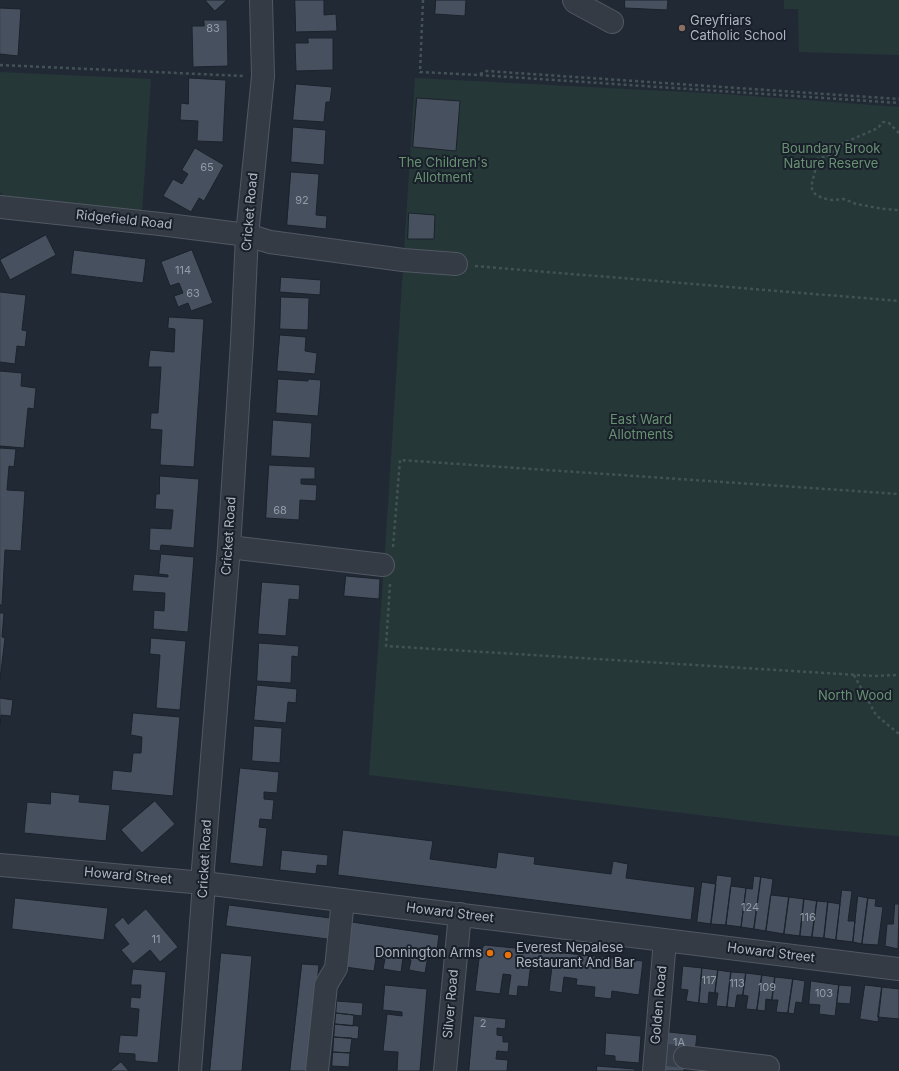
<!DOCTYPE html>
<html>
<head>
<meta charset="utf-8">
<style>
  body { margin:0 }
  canvas { display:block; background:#212935 }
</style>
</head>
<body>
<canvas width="899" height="1071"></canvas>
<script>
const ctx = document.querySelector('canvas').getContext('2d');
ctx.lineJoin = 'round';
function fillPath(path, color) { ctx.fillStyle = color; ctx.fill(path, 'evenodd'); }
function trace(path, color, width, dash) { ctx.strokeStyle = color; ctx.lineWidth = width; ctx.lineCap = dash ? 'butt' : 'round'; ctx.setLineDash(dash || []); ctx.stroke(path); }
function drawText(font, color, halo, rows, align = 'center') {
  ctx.font = font + ' Inter,sans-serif'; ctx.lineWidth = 4; ctx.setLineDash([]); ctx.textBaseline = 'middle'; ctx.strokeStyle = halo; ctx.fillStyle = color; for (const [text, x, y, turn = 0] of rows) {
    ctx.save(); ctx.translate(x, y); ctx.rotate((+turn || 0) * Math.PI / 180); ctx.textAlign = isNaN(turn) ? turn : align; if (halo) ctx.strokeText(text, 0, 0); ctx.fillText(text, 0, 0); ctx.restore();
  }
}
fillPath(new Path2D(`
  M784,0H899V55L799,52L798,9H784Z
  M0,72L151,79L142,212L73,206L3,195L0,192Z
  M415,78L724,94L899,107V836L798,827L369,775L385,552Z`), '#263738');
const building = new Path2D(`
  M205,0H227L215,11Z
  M295,0H324V15L336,14L337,31L296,32Z
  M436,0H466L465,16L435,14Z
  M625,0H668L667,10L625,8Z
  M0,8L21,9L18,56L0,54Z
  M204,20H227L228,66L193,67L192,26H204Z
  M308,38H333V70L296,71L295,43H308Z
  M189,78L226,80L223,142L197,141L198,121L180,120L181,103L188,104Z
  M296,84L332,87L330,102H326L324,122L293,120Z
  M417,98L460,101L456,151L413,147Z
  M293,127L326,130L324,165L291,162Z
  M195,148L224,165L204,201L199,198L191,212L163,196L173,179L182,184L188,174L182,170Z
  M291,172L319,174L316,215L327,216L326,229L287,225Z
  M409,213L435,215L434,239H408Z
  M46,235L56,255L10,280L0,260Z
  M74,250L146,259L143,283L71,274Z
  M192,250L213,303L191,311L188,303L178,307L174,296L183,293L179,283L170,286L161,262Z
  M281,277L321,280L320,295L280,292Z
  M0,292L26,295L22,330L27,331L25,347L17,346L15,364L0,362Z
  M281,297L309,298L308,330L280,329Z
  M169,317L204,319L194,467L160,465L162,430L150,429L151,413H158L161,367H148L150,350L174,352L175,329L168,328Z
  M280,335L306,337L305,351L317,353L315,374L277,371Z
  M0,371L22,373L21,386L36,388L34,409L28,408L24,448L0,446Z
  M278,379L308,381V379L321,380L318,416L276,413Z
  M273,420L312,423L310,458L271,456Z
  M0,448L16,449L14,467L9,466L7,490L25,491L21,551L5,550L2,605H0Z
  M269,465L315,467V479H301V484L317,485L316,501L300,500L299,520L266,518Z
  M160,476L199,479L194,548L161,545L160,551L149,550L150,528L171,529L173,510L155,509L156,494H159Z
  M161,554L194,557L188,632L153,629L154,610L164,611L165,593L132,591L134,574L168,577V575L159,574Z
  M346,576L380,579L379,599L344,596Z
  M262,582L300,585L299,600L289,599L286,636L258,634Z
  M0,613H4L2,637L5,638L0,680Z
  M151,638L186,641L180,710L156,708L160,655L150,654Z
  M259,643L299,646L298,657L292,656L291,683L257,681Z
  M257,685L297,689L296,703L288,702L286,723L254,720Z
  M0,698L13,700L11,716L1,715L0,724Z
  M133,713L180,717L173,796L111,790L113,770L131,772L133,753H141L142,737L131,735Z
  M254,726L282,728L280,763L252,761Z
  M240,768L279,772L277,793L264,792V799L274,800L272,820L260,819L259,827L267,828L263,867L230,863Z
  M51,792L80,795L79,802L110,805L106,841L24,833L27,802L50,804Z
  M155,801L175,824L142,853L121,830Z
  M343,830L433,841L430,859L496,868L498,852L535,857L534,864L611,874L613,861L628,864L626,878L695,887L691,920L338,875Z
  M282,850L328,855L327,866L317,865L316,874L280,870Z
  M717,875L732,877L726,925L711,924Z
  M754,876L761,877L754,929L741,927L746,888L752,889Z
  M761,877L773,879L766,931L754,929Z
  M702,882L716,884L711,924L697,922Z
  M731,886L746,888L741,927L726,925Z
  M842,890L852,891L848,921H855L853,942L836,940Z
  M771,895L789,897L784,934L766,931Z
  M858,896L868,898L862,944L853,942Z
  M789,897L804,899L800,936L784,934Z
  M15,898L108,908L104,940L12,929Z
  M868,898L876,899L875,906L883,907L878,945L862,944Z
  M804,899L817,901L812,937L800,936Z
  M817,901L828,902L824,938L812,937Z
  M828,902L840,904L836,940L824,938Z
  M895,904H899L898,949L885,946L887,924H893Z
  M229,905L338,919L335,940L226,926Z
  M146,909L178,947L160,962L150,950L133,964L121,950L129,944L114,925L123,917L128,924Z
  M345,921L439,935L436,958L428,956L425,973L409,970L411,960L403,958L401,972L383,969L385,959L376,958L374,971L338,966Z
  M485,945L643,961L639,995L612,991L611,999L594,997L595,987L576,985L577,979L564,977L562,993L549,991L552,966L531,963L528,987L518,986L517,996L508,995L511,975L503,974L500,994L475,991L480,951Z
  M221,953L252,956L242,1071H210Z
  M302,964L319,965L308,1071H290Z
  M683,966L702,968L699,1003L686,1001L688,990L681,989Z
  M702,968L718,970L715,993L709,992L708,1004L699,1003Z
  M133,969L166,972L158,1063L135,1061V1054L118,1053L120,1035L137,1036L139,1009L130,1008L131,997L140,998L141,985H131Z
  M718,970L731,972L727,1007L716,1006L718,993H715Z
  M731,972L746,973L743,995H737L735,1008L727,1007Z
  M746,973L762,975L757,1010L746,1009L748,996L743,995Z
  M762,975L775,977L772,1000L766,999L765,1011L757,1010Z
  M775,977L793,979L788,1013L776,1012L778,1000H772Z
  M793,979L805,981L802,1003L796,1002L794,1014L788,1013Z
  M811,981L839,985L835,1016L819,1014L820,1005L809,1004Z
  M385,985L427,989L420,1071H397L398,1052L383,1051L387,1014L402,1016V1012L383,1010Z
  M839,985L852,986L850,1004L837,1003Z
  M865,985L882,987L878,1022L860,1019Z
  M882,987L899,989V1019L878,1017Z
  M337,1001L363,1003L362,1016L336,1013Z
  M336,1013L354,1015L353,1026L335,1024Z
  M474,1016L506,1019L505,1029L497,1028V1035L503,1036V1042H509L508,1052L497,1051L496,1059L508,1060L507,1071H469Z
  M335,1024L359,1026L358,1039L334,1037Z
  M669,1032L697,1035L695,1052L686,1051L684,1071H665Z
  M606,1033L641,1036L639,1063L615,1061V1056L605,1055Z
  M334,1037L352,1038L350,1053L333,1052Z
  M333,1052L350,1053L349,1067L332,1066Z
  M121,1062L129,1071H110Z
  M597,1066L635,1069V1071H597Z`);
fillPath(building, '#47505e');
trace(building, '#1b222c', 1);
trace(new Path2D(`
  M667,1055L685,1057`), '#363e4a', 22, [22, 11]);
const minor = new Path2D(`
  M574,0L575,2L612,22
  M0,207L160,224L247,235L270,242L403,260L456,264
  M229,547L383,565
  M0,865L204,883L899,969
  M685,1057L768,1067
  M190,1071L204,883L203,869L229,547L242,342L247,235L263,76L261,0
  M317,1071L326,985L336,968L343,900
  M445,1071L460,914
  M654,1071L665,940`);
trace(minor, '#515863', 24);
trace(new Path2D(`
  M423,0L420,72L479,75L899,103
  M0,65L243,76
  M480,74L487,71L899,99
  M899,133L889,123L883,122L878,128L839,145L829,156L819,158L814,161L810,167L815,171L811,187L815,194L822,198L832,200L844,199L856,204L884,209L899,210
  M475,266L899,301
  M393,547L400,460L899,494
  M390,584L386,646L874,676L899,675
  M854,675L876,715L899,734`), '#425255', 2.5, [3, 3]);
trace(minor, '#343b45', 22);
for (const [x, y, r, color] of [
  [682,28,4,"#8d6e63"],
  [490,953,4,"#e8710a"],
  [508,955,4,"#e8710a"]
]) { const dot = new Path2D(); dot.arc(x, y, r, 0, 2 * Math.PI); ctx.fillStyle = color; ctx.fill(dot); trace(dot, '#19202a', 1.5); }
drawText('11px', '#949ca9', null, [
  ["83",213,29],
  ["65",207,168],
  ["92",302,201],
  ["114",183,271],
  ["63",193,294],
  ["68",280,511],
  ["124",750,908],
  ["116",808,918],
  ["11",156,940],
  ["117",709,981],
  ["113",737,984],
  ["109",767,988],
  ["103",824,994],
  ["2",483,1024],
  ["1A",679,1043]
]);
drawText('13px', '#aeb5c2', '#19202a', [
  ["Greyfriars",690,21],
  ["Catholic School",690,36],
  ["Everest Nepalese",516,948],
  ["Restaurant And Bar",516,963],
  ["Donnington Arms",482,953,"right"]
], 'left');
drawText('13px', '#689172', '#19202a', [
  ["Boundary Brook",831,149],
  ["Nature Reserve",831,164],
  ["The Children's",443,163],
  ["Allotment",443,178],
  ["East Ward",641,420],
  ["Allotments",641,435],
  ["North Wood",855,696]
]);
drawText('13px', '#aeb5c2', '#19202a', [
  ["Cricket Road",250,212,-85],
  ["Ridgefield Road",124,220,6],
  ["Cricket Road",229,536,-86],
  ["Cricket Road",205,859,-87],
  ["Howard Street",128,876,5],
  ["Howard Street",450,913,7],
  ["Howard Street",771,953,7],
  ["Silver Road",451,1004,-85],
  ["Golden Road",659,1005,-85]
]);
</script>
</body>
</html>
